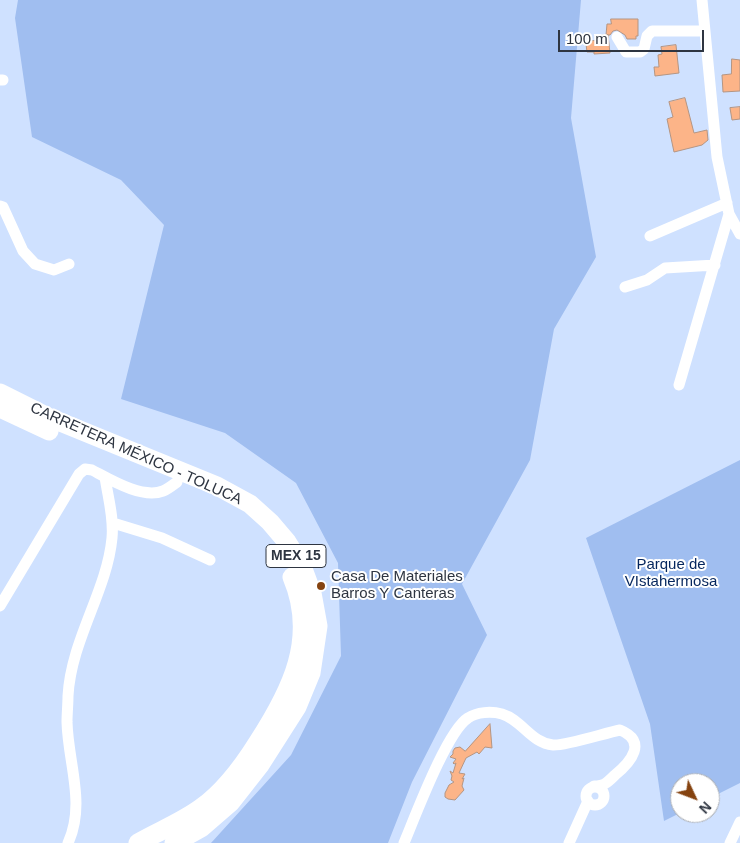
<!DOCTYPE html>
<html>
<head>
<meta charset="utf-8">
<style>
  body { margin:0 }
  #map { position:relative; width:740px; height:843px; overflow:hidden; background:#cfe1ff; font-family:Arial,sans-serif }
  canvas { display:block }
  .north { position:absolute; left:670px; top:773px; width:50px; height:50px; box-sizing:border-box; background:#fff; border:1px solid #abaeb3; border-radius:50%; rotate:133deg; font-size:14px; font-weight:700; line-height:20px; text-align:center; color:#2e3541 }
  .north::after { content:''; display:block; margin:auto; width:18px; height:22px; background:#854310; clip-path:polygon(50% 0,100% 100%,50% 72%,0 100%) }
  .scale { position:absolute; left:558px; top:30px; width:146px; height:22px; box-sizing:border-box; border:2px solid #2e3541; border-top:0; padding-left:6px; font-size:15px; line-height:18px; white-space:nowrap; color:#2e3541; -webkit-text-stroke:4px #fff; paint-order:stroke }
</style>
</head>
<body>
<div id="map">
<canvas width="740" height="843"></canvas>
<div class="north">N</div>
<div class="scale">100 m</div>
</div>
<script>
const ctx = document.querySelector('canvas').getContext('2d');
ctx.lineJoin = 'round';
function fillPath(path, color) { ctx.fillStyle = color; ctx.fill(path, 'evenodd'); }
function trace(path, color, width, dash) { ctx.strokeStyle = color; ctx.lineWidth = width; ctx.lineCap = dash ? 'butt' : 'round'; ctx.setLineDash(dash || []); ctx.stroke(path); }
function drawText(font, color, halo, rows, align = 'center') {
  ctx.font = font + ' Arial,sans-serif'; ctx.lineWidth = 4; ctx.setLineDash([]); ctx.textBaseline = 'middle'; ctx.strokeStyle = halo; ctx.fillStyle = color; for (const [text, x, y, turn = 0] of rows) {
    ctx.save(); ctx.translate(x, y); ctx.rotate((+turn || 0) * Math.PI / 180); ctx.textAlign = isNaN(turn) ? turn : align; if (halo) ctx.strokeText(text, 0, 0); ctx.fillText(text, 0, 0); ctx.restore();
  }
}
fillPath(new Path2D(`
  M18,0H581L571,118L596,257L554,329L530,460L462,584L487,635L412,782L388,843H211L291,755L341,656L338,563L296,483L225,433L121,399L164,225L121,180L32,137L15,18Z
  M740,460V783L710,798V783H680V813L664,821L650,724L586,538Z`), '#a0bef0');
const building = new Path2D(`
  M611,19H638V36H636V39H627L625,35L617,30L613,31L610,35H606L607,24H611Z
  M608,35L610,53L594,54V52H587L586,44H589V41L601,40L600,36Z
  M676,45L679,73L655,76L654,67H659L658,55L662,54L661,47Z
  M732,59L740,60V91L723,92L722,75L731,74Z
  M685,98L694,133L707,130L708,140L702,145L674,152L667,119L673,117L669,102Z
  M740,107V119L732,120L730,108Z
  M490,724L492,748L485,747L479,754L477,752L466,758L459,773L465,774L462,779L464,778L462,786L464,790L455,800L448,799L445,797V793L449,785L454,782L451,780L452,776L450,771L453,773L456,763L454,764L453,763L456,759L450,757L453,754V751L455,748L460,747L465,751Z`);
fillPath(building, '#fcb488');
trace(building, '#b49583', 1);
trace(new Path2D(`
  M702,0L717,157L729,214L740,234
  M617,37L626,52H640L644,49L647,36L652,31H705
  M0,80H3
  M0,206L3,207L23,251L35,264L54,270L69,264
  M650,236L727,203
  M625,287L647,280L665,268L715,265
  M679,385L729,214
  M113,523L162,538L210,560
  M0,606L79,474L85,469L92,470C111,480 142,499 163,491C168,489 173,485 177,482
  M586 796a9 9 0 1 1 18 0a9 9 0 1 1-18 0Z
  M68,843C86,804 68,763 67,722C67,714 68,704 68,696C71,640 107,591 112,538C114,517 108,498 105,477
  M404,843C415,817 447,731 468,718C477,712 491,711 502,714C522,720 531,743 553,745C565,746 605,733 620,730C648,741 631,762 615,775C612,778 609,781 606,783C603,785 598,786 594,786
  M569,843L588,801
  M730,843L740,822`), '#fff', 11);
trace(new Path2D(`
  M0,393L48,417L217,486L250,504L270,522L287,542L302,566L312,593L318,626L311,673L297,707L260,765L231,802L201,828L174,843
  M0,408L49,431
  M138,843C159,831 182,822 201,808C225,791 243,766 258,742C291,691 318,638 292,577`), '#fff', 19);
for (const [x, y, r, color] of [
  [321,586,5,"#854310"]
]) { const dot = new Path2D(); dot.arc(x, y, r, 0, 2 * Math.PI); ctx.fillStyle = color; ctx.fill(dot); trace(dot, '#fff', 2); }
for (const [x, y, w] of [
  [296,556,60]
]) { const box = new Path2D(); box.roundRect(x - w / 2, y - 11.5, w, 23, 4); ctx.fillStyle = '#fff'; ctx.fill(box); trace(box, '#2e3541', 1); }
drawText('bold 14px', '#2e3541', null, [
  ["MEX 15",296,556]
]);
drawText('15px', '#2e3541', '#fff', [
  ["CARRETERA MÉXICO - TOLUCA",136,454,24]
]);
drawText('15px', '#05265d', '#fff', [
  ["Parque de",671,565],
  ["VIstahermosa",671,582]
]);
drawText('15px', '#2e3541', '#fff', [
  ["Casa De Materiales",331,577],
  ["Barros Y Canteras",331,594]
], 'left');
</script>
</body>
</html>
